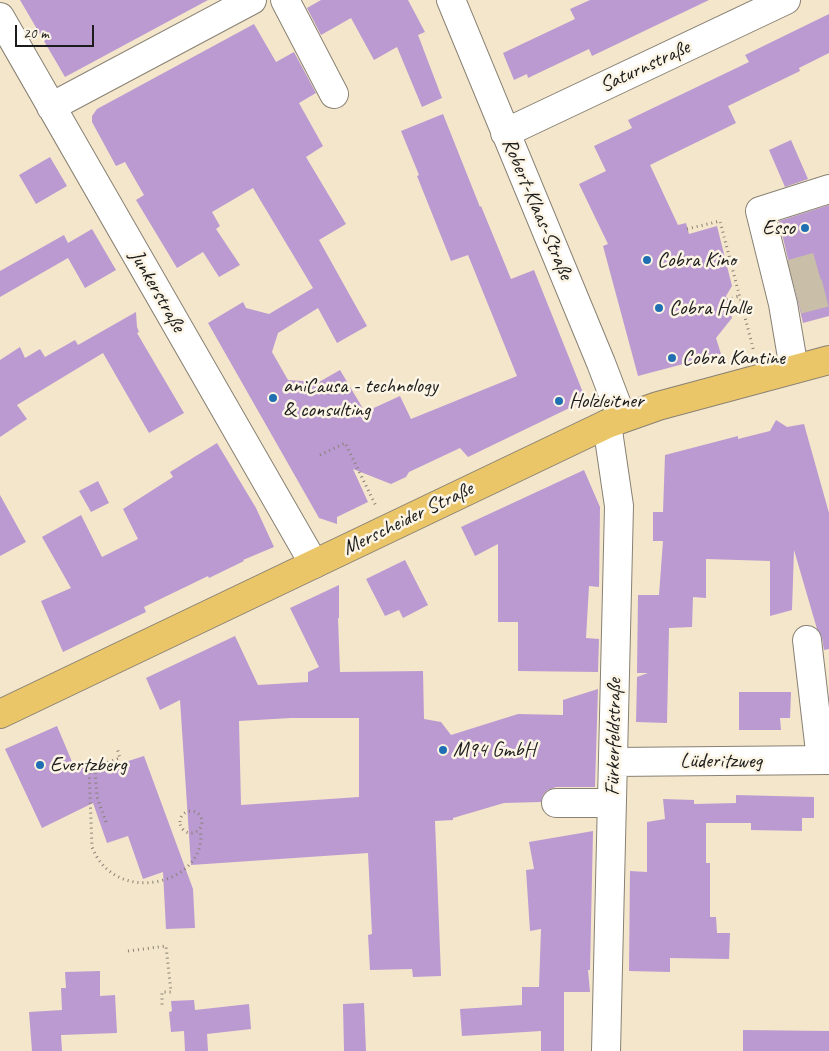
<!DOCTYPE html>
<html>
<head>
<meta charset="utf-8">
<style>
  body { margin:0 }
  #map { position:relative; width:829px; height:1051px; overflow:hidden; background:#f4e6cb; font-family:Caveat,sans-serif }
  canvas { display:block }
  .scale { position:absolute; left:15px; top:25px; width:79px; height:22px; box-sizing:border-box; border:2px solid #1c1c1c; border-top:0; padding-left:6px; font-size:15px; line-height:18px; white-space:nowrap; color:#1c1c1c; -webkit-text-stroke:4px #fcf5e5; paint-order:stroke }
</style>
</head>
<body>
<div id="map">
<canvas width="829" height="1051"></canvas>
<div class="scale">20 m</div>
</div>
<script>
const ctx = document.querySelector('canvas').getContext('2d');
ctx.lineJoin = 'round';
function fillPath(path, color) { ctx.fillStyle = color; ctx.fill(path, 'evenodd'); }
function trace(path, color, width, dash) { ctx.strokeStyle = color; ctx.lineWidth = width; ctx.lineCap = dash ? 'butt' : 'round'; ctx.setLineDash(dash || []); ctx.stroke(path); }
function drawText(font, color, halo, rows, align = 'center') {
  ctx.font = font + ' Caveat,sans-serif'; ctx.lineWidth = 5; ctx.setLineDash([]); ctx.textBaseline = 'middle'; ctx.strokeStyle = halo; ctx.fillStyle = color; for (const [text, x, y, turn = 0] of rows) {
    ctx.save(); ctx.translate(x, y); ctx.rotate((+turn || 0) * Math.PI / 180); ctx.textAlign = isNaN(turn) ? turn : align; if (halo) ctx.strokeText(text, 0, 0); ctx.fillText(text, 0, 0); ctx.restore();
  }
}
fillPath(new Path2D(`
  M20,0H208L65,77Z
  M321,0H408L425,32L418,35L442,98L422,107L397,47L374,60L351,18L321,35L307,8Z
  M590,0H709L592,56L589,49L528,78L527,74L514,80L503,53L575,19L570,9Z
  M829,14V53L799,68L800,71L728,106L736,123L650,165L678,225L686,223L689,234L717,226L732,286L726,296L732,318L716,338L721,354L638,376L603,246L608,244L579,184L606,171L594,146L632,128L628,120L749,62L745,55Z
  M254,24L276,62L294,52L316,93L299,103L323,146L306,157L346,224L319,240L367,326L337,343L318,308L278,333L272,352L288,380L319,382L340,370L365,412L400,396L411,419L517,376L468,255L451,261L417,176L419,175L401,131L443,114L480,207L481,206L511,279L534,270L586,400L468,457L460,448L409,472L406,477L391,484L353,469L368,502L337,517V524L319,518L208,323L243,302L246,308L269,314L313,288L253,188L212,212L220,226L216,229L240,265L219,277L203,252L177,268L136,200L144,195L125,162L116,166L92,122V116L97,109Z
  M791,140L808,179L785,187L769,150Z
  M50,157L67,186L36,204L19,175Z
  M829,205V316L803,323L779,221Z
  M92,229L116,270L85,288L68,258L0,297V271L64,235L68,243Z
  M136,312L137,327L139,332L137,333L184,413L149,433L103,353L17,405L27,419L0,437V360L20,347L25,358L40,349L45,357L75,340L78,345Z
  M776,420L787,427L804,424L829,513V649L824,650L822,638L817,629L794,550L792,610L770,616V561L706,559V598L693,597L692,627L669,628L667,723L636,722L637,677L648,673H637L638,595H659L663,541H653V512H663L665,455L738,436V439L770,431Z
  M217,443L256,508L274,547L243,560L244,561L209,578L208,576L144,607L146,612L63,652L41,601L71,588L42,537L81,515L102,557L138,539L123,509L173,477L170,472Z
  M584,470L600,507L599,587L589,586L586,638L599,639L598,672L518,671V622H498V544L475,556L461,527Z
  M98,481L109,503L91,512L79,491Z
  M0,495L26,542L0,556Z
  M405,560L428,605L403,618L399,610L385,616L366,579Z
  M339,585V618H338L340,672L423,671L424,719L441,722L451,735L518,714L563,715V700L598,689L595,787H556L548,790L543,795L541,802L504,803L453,818V820L435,821L441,976L413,977L412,969L370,970L368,935L372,934L368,853L191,865L180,700L160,710L146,678L235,636L258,685L308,682V672L319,667L290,608ZM291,718H359V797L241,805L239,721Z
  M739,692H791L790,718H780L781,730H739Z
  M57,726L73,764H84V775L144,756L193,889L195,928L166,929L163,872L143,879L128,836L107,843L93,803L42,828L5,749Z
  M736,795L814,797V818H802V831L751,830V823H706V863H710V917H716L717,933H730L729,959L670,958V972L629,971L630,871L647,872V822L665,819L663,799L694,800V804L736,803Z
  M593,831L590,970H588L590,992H564V1051H541V1031L462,1036L460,1009L522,1005V987H539L541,929L530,931L526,870L534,869L529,842Z
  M100,971V996L115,995L117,1033L61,1035L62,1051H32L29,1012L62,1010L61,988H66L65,972Z
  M194,1000L195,1010L249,1004L251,1029L207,1034L208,1051H185L184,1031L171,1032L169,1012L172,1011L171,1001Z
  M364,1003L366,1051H344L343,1004Z
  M743,1030L829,1031V1051H743Z`), '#bb9ad1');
trace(new Path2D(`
  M790,274L829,263
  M798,300L829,292`), '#c9bea8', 28, [28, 14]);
const minor = new Path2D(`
  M285,0L334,94
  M451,0L601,363L622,418
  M0,17L314,564
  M51,107L252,0
  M505,133L786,0
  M794,369L783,304L760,211L829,189
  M807,640L821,760
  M613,762L829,760
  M556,803H612
  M606,1051L619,506L607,424`);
const major = new Path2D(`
  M0,714L607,424L658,406L829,360`);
trace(minor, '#888174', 30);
trace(major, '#888174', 30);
trace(new Path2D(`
  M687,229L720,221L754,352
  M727,300L739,296
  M320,455L345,443L376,506
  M95,767L89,769L92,847C116,909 210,882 200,830
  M180 822a11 11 0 1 1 22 0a11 11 0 1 1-22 0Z
  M106,822L97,797L95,767L120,758L117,748
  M128,951L166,946L171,992H162V1008`), '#888174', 3, [1, 4]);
trace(minor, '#fff', 28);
trace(major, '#ebc669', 28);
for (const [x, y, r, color] of [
  [805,228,5,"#1f6fb2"],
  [647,260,5,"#1f6fb2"],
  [659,308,5,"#1f6fb2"],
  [672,358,5,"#1f6fb2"],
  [273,398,5,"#1f6fb2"],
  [559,401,5,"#1f6fb2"],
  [443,750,5,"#1f6fb2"],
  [40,765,5,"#1f6fb2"]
]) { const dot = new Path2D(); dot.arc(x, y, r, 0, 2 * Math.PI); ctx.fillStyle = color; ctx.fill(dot); trace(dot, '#fcf5e5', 2); }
drawText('21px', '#1c1c1c', '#fcf5e5', [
  ["Saturnstraße",645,67,-25],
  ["Robert-Klaas-Straße",537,209,67],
  ["Junkerstraße",157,291,60],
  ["Merscheider Straße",408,519,-26],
  ["Fürkerfeldstraße",614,737,-89],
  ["Lüderitzweg",721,761]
]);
drawText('21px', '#1c1c1c', '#fcf5e5', [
  ["Esso",795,228,"right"],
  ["Cobra Kino",657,260],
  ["Cobra Halle",669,308],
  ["Cobra Kantine",682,358],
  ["aniCausa - technology",283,386],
  ["& consulting",283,410],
  ["Holzleitner",569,401],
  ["M94 GmbH",453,750],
  ["Evertzberg",50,765]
], 'left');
</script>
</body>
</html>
